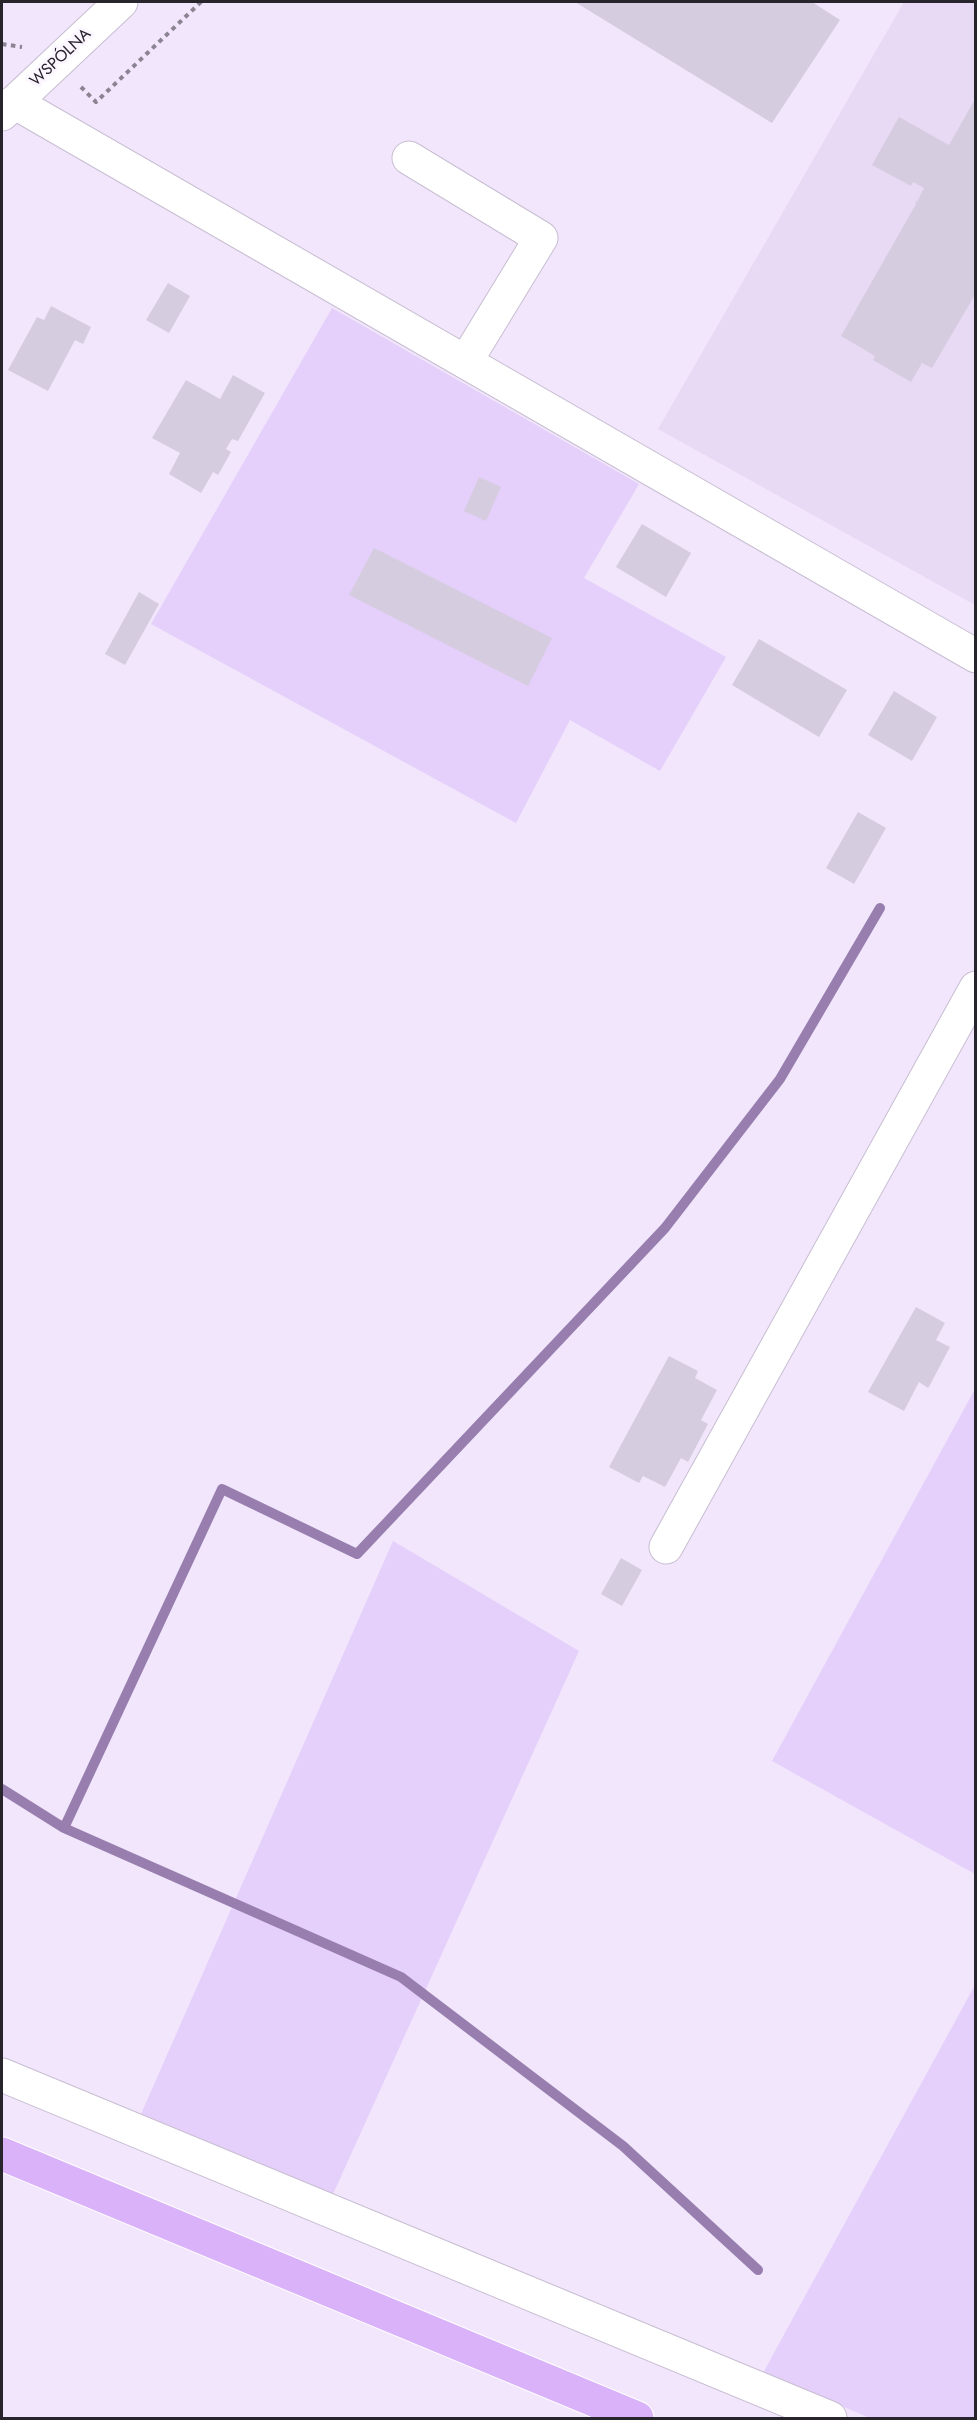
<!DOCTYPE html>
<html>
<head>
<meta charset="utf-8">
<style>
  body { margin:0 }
  #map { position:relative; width:977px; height:2420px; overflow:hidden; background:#f1e6fb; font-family:Jost,sans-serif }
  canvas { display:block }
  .frame { position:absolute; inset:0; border:3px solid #27242b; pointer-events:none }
</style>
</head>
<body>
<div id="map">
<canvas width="977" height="2420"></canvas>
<div class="frame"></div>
</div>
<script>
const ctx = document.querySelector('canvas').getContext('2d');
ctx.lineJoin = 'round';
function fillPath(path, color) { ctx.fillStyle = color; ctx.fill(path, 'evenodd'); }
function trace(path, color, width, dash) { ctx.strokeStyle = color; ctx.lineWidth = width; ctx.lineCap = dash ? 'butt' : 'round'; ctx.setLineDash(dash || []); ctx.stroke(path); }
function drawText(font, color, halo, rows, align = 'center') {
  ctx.font = font + ' Jost,sans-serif'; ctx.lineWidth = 6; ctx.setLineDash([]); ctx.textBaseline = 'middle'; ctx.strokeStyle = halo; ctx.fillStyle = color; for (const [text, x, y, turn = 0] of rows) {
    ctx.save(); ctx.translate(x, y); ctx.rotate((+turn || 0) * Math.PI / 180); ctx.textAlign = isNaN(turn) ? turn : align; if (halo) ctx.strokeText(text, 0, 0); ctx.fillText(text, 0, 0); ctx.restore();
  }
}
fillPath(new Path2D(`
  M904,2H975V605L658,429Z`), '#e8d9f5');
fillPath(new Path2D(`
  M332,308L639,484L584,578L726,657L660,771L570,720L516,823L151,624Z
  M975,1389V1874L772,1761Z
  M393,1541L579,1651L333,2194L141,2114Z
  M975,1985V2418H870L763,2373Z`), '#e5cffb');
trace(new Path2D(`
  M2,1789L64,1828L222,1489L357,1554L665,1228L780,1079L880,908
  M64,1828L401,1977L623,2146L758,2270`), '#977eae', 10);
fillPath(new Path2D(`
  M575,2H812L840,20L772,123Z
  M974,101L976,102V293L932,368L922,363L911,382L873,360L875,356L841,336L916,204L915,201L917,202L924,188L913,182L911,186L872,165L899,117L949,145Z
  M168,283L190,296L169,333L146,320Z
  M51,306L91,327L83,344L75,340L48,391L8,370L37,317L44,320Z
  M233,375L265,393L238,441L232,439L226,449L231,452L218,475L213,472L201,493L169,474L180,453L152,438L186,380L220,399Z
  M479,477L501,487L486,521L464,511Z
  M642,524L691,553L666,597L616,567Z
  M374,548L552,638L528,686L349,595Z
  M139,592L159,604L125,665L105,654Z
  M759,639L847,690L819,737L732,685Z
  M894,691L937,717L912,761L868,735Z
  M858,812L886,828L854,884L826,868Z
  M916,1307L945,1323L936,1340L950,1347L930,1385L928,1388L919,1382L904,1411L868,1392Z
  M669,1356L698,1371L695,1378L717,1390L701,1420L708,1424L688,1462L681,1458L665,1487L643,1476L639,1483L609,1467Z
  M621,1558L642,1570L622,1606L601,1594Z`), '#d6cce0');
const minor = new Path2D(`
  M14,102L976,656
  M2,114L121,2
  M409,158L541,238L466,361
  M666,1547L976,988
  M2,2075L830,2418`);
const major = new Path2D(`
  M2,2154L637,2418`);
trace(minor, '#c8bed2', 35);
trace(major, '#fff', 35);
trace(new Path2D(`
  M2,44L22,47
  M81,87L96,102L201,2`), '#8b8492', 4, [4.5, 4.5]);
trace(minor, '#fff', 33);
trace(major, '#dab2f9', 33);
drawText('16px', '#27242b', '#fbf6ff', [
  ["WSPÓLNA",61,58,-43]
]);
</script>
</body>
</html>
